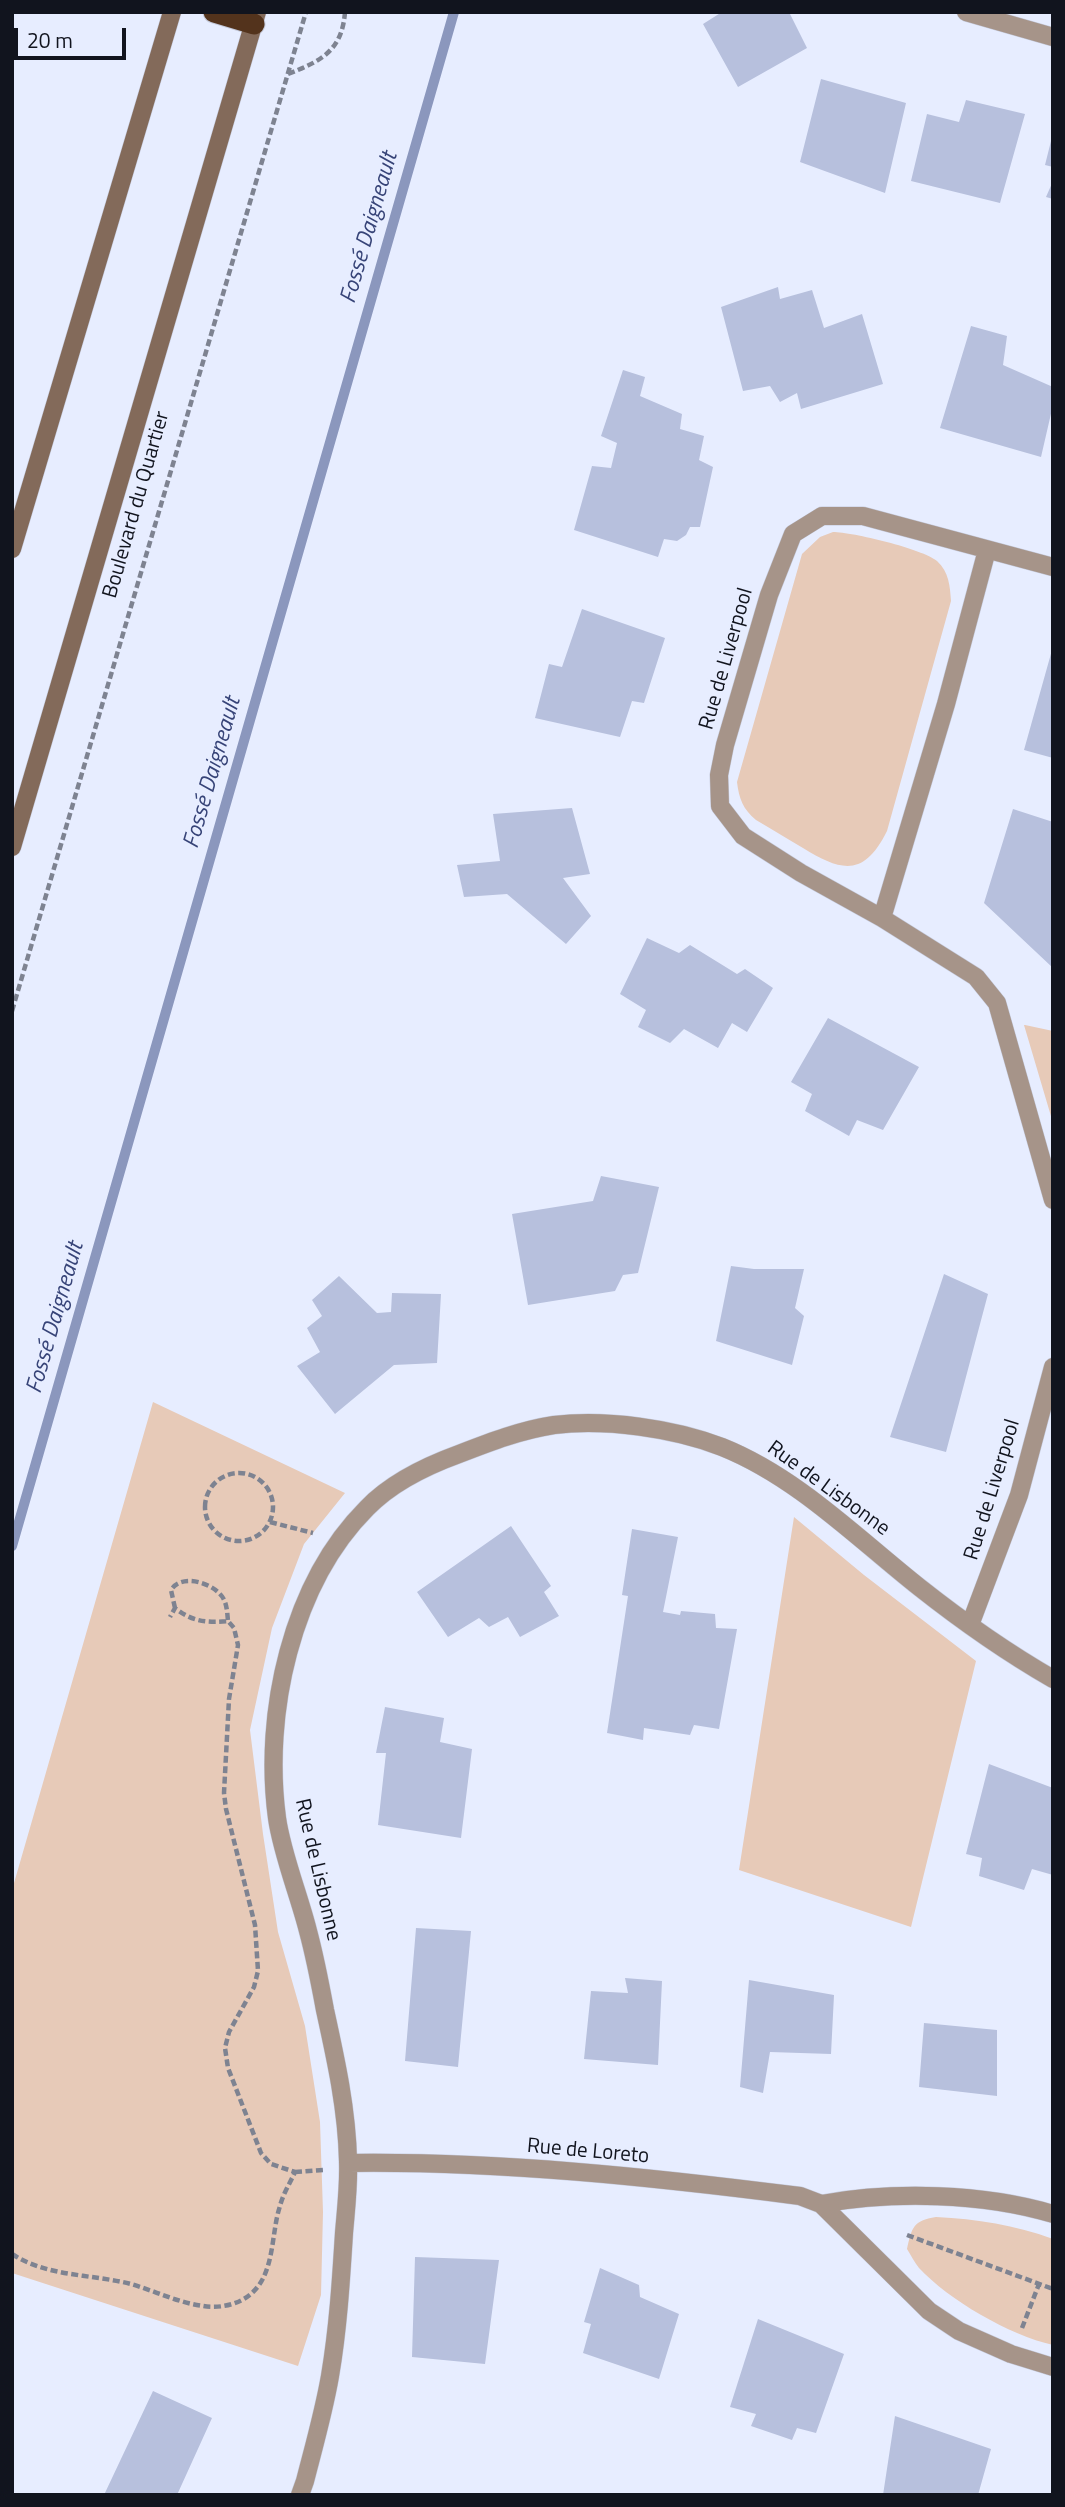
<!DOCTYPE html>
<html>
<head>
<meta charset="utf-8">
<style>
  body { margin:0 }
  #map { position:relative; width:1065px; height:2507px; overflow:hidden; background:#e7edff; font-family:"Titillium Web",sans-serif }
  canvas { display:block }
  .frame { position:absolute; inset:0; border:14px solid #11141e; pointer-events:none }
  .scale { position:absolute; left:14px; top:28px; width:112px; height:32px; box-sizing:border-box; border:4px solid #11141e; border-top:0; padding-left:9px; font-size:21px; line-height:24px; white-space:nowrap; color:#11141e; -webkit-text-stroke:5px #e7edff; paint-order:stroke }
</style>
</head>
<body>
<div id="map">
<canvas width="1065" height="2507"></canvas>
<div class="frame"></div>
<div class="scale">20 m</div>
</div>
<script>
const ctx = document.querySelector('canvas').getContext('2d');
ctx.lineJoin = 'round';
function fillPath(path, color) { ctx.fillStyle = color; ctx.fill(path, 'evenodd'); }
function trace(path, color, width, dash) { ctx.strokeStyle = color; ctx.lineWidth = width; ctx.lineCap = dash ? 'butt' : 'round'; ctx.setLineDash(dash || []); ctx.stroke(path); }
function drawText(font, color, halo, rows, align = 'center') {
  ctx.font = font + ' "Titillium Web",sans-serif'; ctx.lineWidth = 6; ctx.setLineDash([]); ctx.textBaseline = 'middle'; ctx.strokeStyle = halo; ctx.fillStyle = color; for (const [text, x, y, turn = 0] of rows) {
    ctx.save(); ctx.translate(x, y); ctx.rotate((+turn || 0) * Math.PI / 180); ctx.textAlign = isNaN(turn) ? turn : align; if (halo) ctx.strokeText(text, 0, 0); ctx.fillText(text, 0, 0); ctx.restore();
  }
}
fillPath(new Path2D(`
  M833,532C852,532 923,549 937,561C949,572 950,586 951,601L887,831C864,877 842,872 803,848C787,839 772,829 756,820C743,809 739,799 737,782L802,554L820,537Z
  M1025,1025L1053,1031V1123L1024,1025Z
  M153,1402L345,1493L304,1544L272,1628L250,1730L263,1834L278,1932L305,2026L320,2122L323,2212L321,2295L298,2366L12,2273V1890Z
  M794,1517L864,1575L976,1661L911,1927L739,1870Z
  M936,2217C977,2219 1015,2225 1053,2239V2345C1009,2335 949,2300 919,2268C914,2262 911,2255 907,2249C912,2227 913,2221 936,2217Z`), '#e7cab8');
trace(new Path2D(`
  M12,1546L454,12`), '#8b97bd', 10);
fillPath(new Path2D(`
  M722,12H789L807,48L738,87L703,24Z
  M821,79L906,103L885,193L800,162Z
  M966,100L1025,114L1000,203L911,181L927,114L959,122Z
  M1052,137H1053V167L1045,165Z
  M1053,181V199L1046,197Z
  M778,287L780,299L812,290L824,328L862,314L883,384L801,409L797,393L780,402L770,386L743,391L721,307Z
  M971,326L1007,336L1003,365L1053,387V405L1041,457L940,428Z
  M623,370L645,377L640,396L682,414L680,429L704,436L699,460L713,467L700,527H690L686,535L677,541L664,539L658,557L574,530L592,466L611,468L617,443L601,436Z
  M582,609L665,638L644,703L632,701L620,737L535,718L549,664L562,667Z
  M1052,650H1053V758L1024,750Z
  M572,808L590,874L563,878L591,916L566,944L507,894L464,897L457,865L500,861L493,814Z
  M1013,809L1053,822V968L984,903Z
  M647,938L679,953L690,945L737,974L745,969L773,988L747,1032L732,1023L718,1048L684,1029L670,1043L638,1027L646,1010L620,994Z
  M828,1018L919,1067L883,1130L857,1120L849,1136L805,1111L812,1094L791,1082Z
  M601,1176L659,1187L638,1273L623,1275L615,1291L528,1305L512,1214L593,1201Z
  M731,1266L754,1269H804L795,1308L804,1316L792,1365L716,1341Z
  M944,1274L988,1294L946,1452L890,1437Z
  M339,1276L377,1313L391,1312L392,1293L441,1294L437,1363L394,1365L335,1414L297,1366L320,1352L307,1328L322,1316L312,1300Z
  M511,1526L551,1586L544,1592L559,1616L520,1637L508,1617L489,1627L479,1618L448,1637L417,1592Z
  M632,1529L678,1537L663,1612L680,1615L681,1611L715,1614L716,1628L737,1629L719,1729L694,1725L690,1735L644,1728L643,1740L607,1733L628,1596L622,1595Z
  M385,1707L444,1718L440,1742L472,1749L461,1838L378,1825L386,1753H376Z
  M989,1764L1053,1788V1875L1032,1869L1024,1890L979,1876L982,1858L966,1854Z
  M416,1928L471,1931L458,2067L405,2061Z
  M625,1978L662,1981L658,2065L584,2059L591,1991L628,1993Z
  M749,1980L834,1995L831,2054L770,2052L763,2093L740,2087Z
  M924,2023L997,2030V2096L919,2087Z
  M415,2257L499,2260L485,2364L412,2357Z
  M600,2268L639,2285L640,2297L679,2314L659,2379L583,2353L591,2324L584,2322Z
  M758,2319L844,2354L816,2433L797,2428L792,2440L751,2426L756,2414L730,2407Z
  M153,2391L212,2418L177,2495H104Z
  M895,2416L991,2449L978,2495H883Z`), '#b7c0dd');
const minor = new Path2D(`
  M966,12L1053,37
  M1053,567L863,516H822L793,534L769,595L725,745L719,775L720,806L743,836L801,873L882,918L976,977L997,1003L1053,1200
  M882,918L946,704L987,550
  M970,1625L1019,1495L1053,1367
  M348,2163C499,2161 651,2177 800,2196L821,2204L929,2311L959,2331L1011,2354L1053,2367
  M821,2204C893,2191 983,2193 1053,2214
  M300,2495L305,2481C314,2446 324,2411 330,2376C338,2329 341,2281 344,2233C346,2209 349,2185 348,2161C347,2110 336,2060 325,2010C320,1983 315,1957 308,1931C299,1895 282,1854 277,1818C263,1714 291,1584 367,1508C392,1482 426,1466 459,1454C490,1442 521,1430 554,1425C606,1419 673,1428 722,1447C797,1477 857,1538 919,1587C962,1621 1006,1652 1053,1679`);
const secondary = new Path2D(`
  M12,549L172,12
  M12,847L257,12`);
const motorway = new Path2D(`
  M214,12L254,24`);
trace(minor, '#c5cadb', 19);
trace(secondary, '#c5cadb', 19);
trace(motorway, '#c5cadb', 23);
trace(new Path2D(`
  M288,74C321,61 342,51 345,12
  M12,1011L306,12
  M205 1507a34 34 0 1 1 68 0a34 34 0 1 1-68 0Z
  M270,1522L313,1533
  M175,1608L171,1590C181,1574 209,1582 220,1594C227,1601 227,1611 228,1621
  M295,2172L323,2170
  M907,2235L1053,2289
  M12,2254C47,2277 92,2274 131,2284C155,2291 179,2303 203,2306C220,2309 241,2304 253,2292C275,2271 271,2233 280,2206C283,2194 290,2183 295,2172L271,2164L261,2153L228,2068L225,2048L229,2032L254,1987L258,1971L255,1925L226,1809L224,1793L229,1699L238,1645L234,1628L228,1621C208,1623 192,1622 175,1608L170,1617
  M1022,2328L1039,2284`), '#7e8391', 4.5, [7, 3.5]);
trace(minor, '#a69489', 18);
trace(secondary, '#836a5a', 18);
trace(motorway, '#53331c', 21);
drawText('21px', '#11141e', '#e7edff', [
  ["Boulevard du Quartier",137,505,-74],
  ["Rue de Liverpool",727,659,-74],
  ["Rue de Lisbonne",828,1489,36],
  ["Rue de Liverpool",993,1490,-73],
  ["Rue de Lisbonne",317,1870,77],
  ["Rue de Loreto",588,2152,5]
]);
drawText('italic 23px', '#374478', '#e7edff', [
  ["Fossé Daigneault",370,228,-74],
  ["Fossé Daigneault",213,773,-74],
  ["Fossé Daigneault",56,1318,-74]
]);
</script>
</body>
</html>
